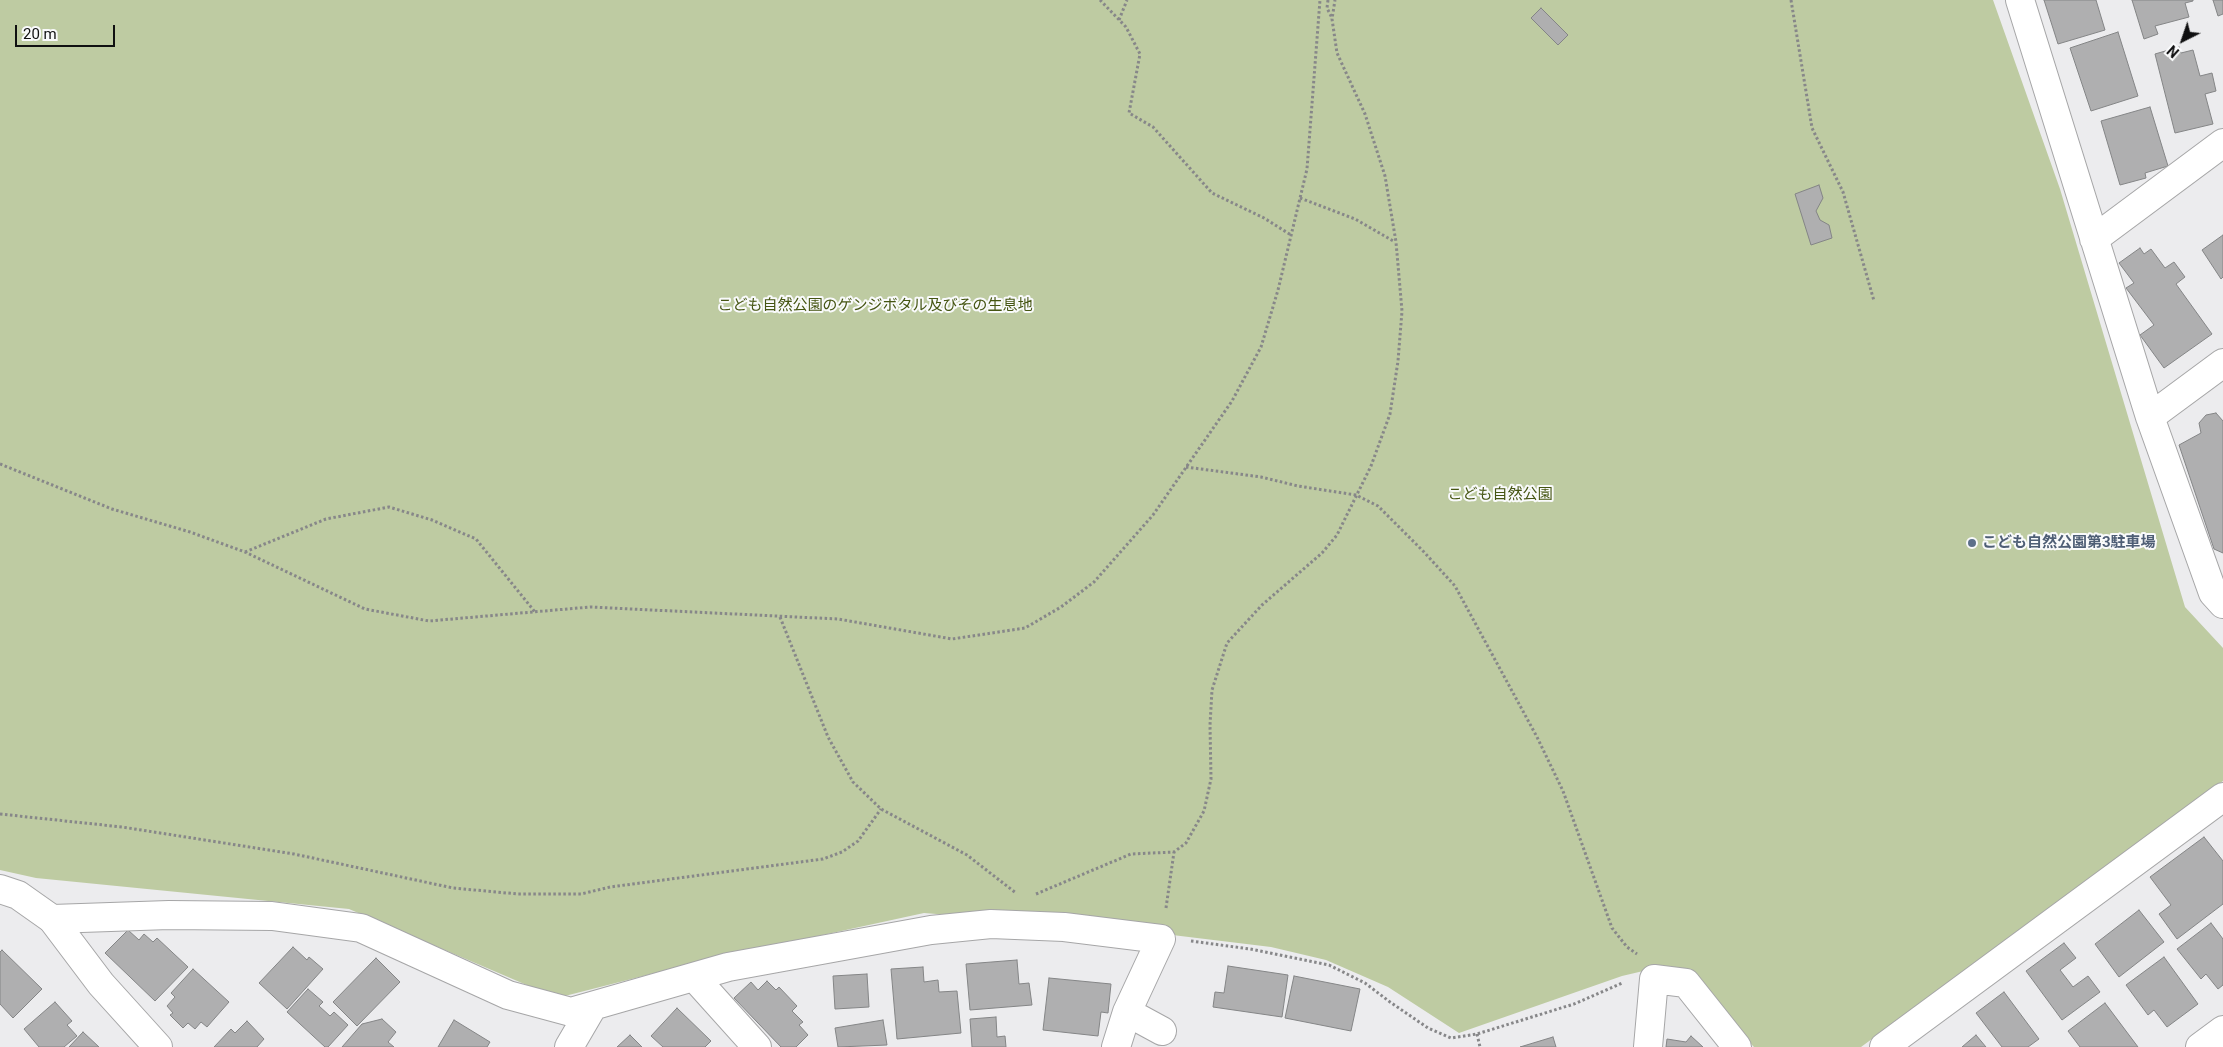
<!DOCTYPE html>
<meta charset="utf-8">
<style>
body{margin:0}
#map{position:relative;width:2223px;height:1047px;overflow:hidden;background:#ececee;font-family:Roboto,sans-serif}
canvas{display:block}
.north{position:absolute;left:2158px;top:15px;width:50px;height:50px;-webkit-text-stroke:4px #f9fafb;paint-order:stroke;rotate:221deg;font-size:14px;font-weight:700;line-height:20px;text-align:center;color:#101011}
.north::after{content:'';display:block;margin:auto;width:18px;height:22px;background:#101011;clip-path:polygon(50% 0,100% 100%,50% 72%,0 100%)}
.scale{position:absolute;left:15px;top:25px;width:100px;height:22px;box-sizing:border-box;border:2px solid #101011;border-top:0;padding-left:6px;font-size:15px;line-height:18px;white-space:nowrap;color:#101011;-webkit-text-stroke:4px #f9fafb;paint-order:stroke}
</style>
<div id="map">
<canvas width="2223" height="1047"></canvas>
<div class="north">N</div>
<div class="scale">20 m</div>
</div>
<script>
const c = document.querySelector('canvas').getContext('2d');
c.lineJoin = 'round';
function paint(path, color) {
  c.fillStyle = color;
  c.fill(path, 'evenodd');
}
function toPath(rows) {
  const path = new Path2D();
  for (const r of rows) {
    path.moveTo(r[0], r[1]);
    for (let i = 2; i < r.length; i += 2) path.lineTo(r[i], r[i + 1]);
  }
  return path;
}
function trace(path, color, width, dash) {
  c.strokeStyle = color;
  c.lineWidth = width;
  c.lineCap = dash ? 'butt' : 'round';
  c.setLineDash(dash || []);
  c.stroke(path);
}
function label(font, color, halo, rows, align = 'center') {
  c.font = font + ' Roboto,"Noto Sans JP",sans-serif';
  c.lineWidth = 4;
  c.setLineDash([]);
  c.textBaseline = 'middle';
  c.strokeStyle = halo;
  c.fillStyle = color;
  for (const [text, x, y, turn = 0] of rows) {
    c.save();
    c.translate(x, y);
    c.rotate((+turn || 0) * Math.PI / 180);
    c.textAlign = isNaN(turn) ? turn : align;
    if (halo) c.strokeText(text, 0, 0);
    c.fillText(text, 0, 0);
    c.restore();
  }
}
paint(toPath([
 [0,0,1993,0,2060,189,2185,607,2223,648,2223,781,1861,1047,1754,1047,1679,971,1656,968,1622,976,1459,1033,1388,987,1326,960,1271,947,1123,929,924,913,694,963,557,998,349,909,36,878,0,870]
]), '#becba2');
const building = toPath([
 [2044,0,2096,0,2105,30,2058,44,2044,0],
 [2132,0,2193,0,2193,1,2185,3,2189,17,2155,26,2158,34,2144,39,2132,0],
 [2213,0,2223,0,2223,14,2218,16,2213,0],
 [1541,8,1568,35,1558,45,1531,18,1541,8],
 [2118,32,2138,96,2091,111,2070,48,2118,32],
 [2179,47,2181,53,2193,50,2200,76,2212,73,2216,91,2205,94,2213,124,2175,133,2155,54,2179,47],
 [2150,107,2168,166,2145,173,2146,178,2120,185,2101,121,2150,107],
 [1819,185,1823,198,1816,211,1820,220,1829,225,1832,238,1811,245,1795,194,1819,185],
 [2223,235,2223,277,2221,279,2202,250,2223,235],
 [2140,248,2144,254,2151,249,2165,268,2174,262,2185,277,2176,284,2212,334,2164,368,2140,335,2154,325,2126,288,2134,283,2119,263,2140,248],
 [2216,413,2223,421,2223,553,2214,549,2179,445,2201,433,2199,423,2206,415,2216,413],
 [2204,837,2223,861,2223,904,2177,939,2159,914,2171,905,2150,877,2204,837],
 [2139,910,2164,942,2119,977,2095,944,2139,910],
 [2211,923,2223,939,2223,985,2218,989,2206,974,2201,979,2177,949,2211,923],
 [128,930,139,940,144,934,153,942,157,938,188,967,155,1001,105,953,128,930],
 [2064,943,2076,958,2060,970,2073,987,2088,976,2100,992,2062,1020,2026,971,2064,943],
 [293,947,307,960,309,957,323,969,287,1009,259,983,293,947],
 [2,950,42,989,13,1018,0,1004,0,952,2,950],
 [2164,957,2198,1004,2167,1027,2154,1010,2148,1015,2126,985,2164,957],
 [376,958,400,982,357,1026,333,1002,376,958],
 [1017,960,1019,984,1029,983,1032,1005,970,1010,966,964,1017,960],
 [1228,966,1288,975,1282,1017,1213,1007,1215,992,1224,993,1228,966],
 [923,967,924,982,938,980,939,992,957,991,961,1033,897,1039,891,969,923,967],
 [193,969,229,1002,207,1027,201,1022,195,1029,188,1023,183,1028,170,1015,173,1013,167,1006,175,997,171,993,193,969],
 [867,974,869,1007,835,1009,833,976,867,974],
 [1294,976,1360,989,1351,1031,1285,1018,1294,976],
 [1049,978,1111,984,1108,1013,1101,1012,1098,1036,1043,1030,1049,978],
 [767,981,776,990,779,987,797,1006,792,1011,803,1022,799,1025,808,1035,796,1047,781,1047,734,998,751,982,758,990,767,981],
 [308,989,323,1002,319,1006,330,1016,334,1012,348,1025,328,1047,325,1047,287,1012,308,989],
 [2004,992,2039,1039,2028,1047,2002,1047,1976,1013,2004,992],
 [55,1002,72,1021,67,1025,77,1036,64,1047,39,1047,24,1029,55,1002],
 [2105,1003,2138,1047,2080,1047,2068,1031,2105,1003],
 [677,1008,711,1041,705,1047,663,1047,651,1036,677,1008],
 [996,1017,997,1037,1005,1036,1006,1047,972,1047,970,1019,996,1017],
 [382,1019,396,1032,388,1042,394,1047,342,1047,362,1024,382,1019],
 [454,1020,490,1042,487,1047,438,1047,454,1020],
 [883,1020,887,1045,838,1047,835,1028,883,1020],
 [247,1021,264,1039,257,1047,214,1047,231,1029,235,1033,247,1021],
 [83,1032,99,1047,69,1047,83,1032],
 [630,1035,642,1047,617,1047,630,1035],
 [1976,1035,1986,1047,1962,1047,1976,1035],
 [1691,1036,1703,1047,1666,1047,1667,1039,1686,1042,1691,1036],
 [1553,1037,1556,1047,1520,1047,1553,1037]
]);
paint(building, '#afafb0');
trace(building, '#848586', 1);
const minor = toPath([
 [2020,0,2150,417,2213,593,2223,604],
 [2094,239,2223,143],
 [2150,417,2223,363],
 [52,919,169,915,272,916,361,928,508,995,571,1012,728,967,931,930,991,924,1064,927,1161,939,1127,1012,1116,1047],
 [694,977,757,1047],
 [1127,1012,1162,1031],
 [569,1047,593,1006],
 [1648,1047,1654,979,1686,983,1737,1047],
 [1884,1047,2223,797]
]);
const tertiary = toPath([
 [0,889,18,895,52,919,101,984,158,1047],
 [2200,1047,2223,1030]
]);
trace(minor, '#a6a6a7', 30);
trace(tertiary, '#a6a6a7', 30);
trace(toPath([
 [1100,0,1126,27,1140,54,1129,113,1153,127,1212,193,1264,218,1291,235],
 [1328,0,1327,8,1332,18],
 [1791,0,1812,128,1843,192,1874,301],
 [1119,20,1127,0],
 [1300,198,1355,219,1395,242],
 [0,464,112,509,190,532,245,552,365,609,429,621,590,607,838,619,952,639,1025,628,1061,607,1094,582,1153,515,1232,401,1261,347,1278,290,1307,169,1320,0],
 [1186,467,1261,477,1298,486,1356,495,1378,506,1424,552,1455,586,1537,737,1563,791,1612,928,1627,947,1637,954],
 [245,552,326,519,389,507,432,520,476,539,535,612],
 [780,617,828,737,853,782,881,809,967,855,1016,893],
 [0,814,122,827,294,854,453,888,518,894,581,894,610,887,823,859,842,852,858,841,881,809],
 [1036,894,1131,854,1174,852,1186,843,1204,811,1211,779,1210,725,1212,690,1227,643,1262,605,1322,553,1337,535,1371,466,1390,414,1398,361,1402,311,1396,242,1385,176,1365,114,1337,53,1332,19,1335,0],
 [1166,908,1174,852],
 [1191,941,1250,949,1329,965,1365,983,1390,1002,1428,1028,1451,1038,1477,1034,1574,1004,1622,983],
 [1477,1034,1480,1047]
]), '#878789', 3, [2.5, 2.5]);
trace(minor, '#fff', 28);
trace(tertiary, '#fff', 28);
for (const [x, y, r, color] of [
 [1972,543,5,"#5c6f8a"]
]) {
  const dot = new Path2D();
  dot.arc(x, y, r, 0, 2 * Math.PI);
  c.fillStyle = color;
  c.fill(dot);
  trace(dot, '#f9fafb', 2);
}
label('15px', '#455512', '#f9fafb', [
 ["こども自然公園のゲンジボタル及びその生息地",875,306],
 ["こども自然公園",1500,495]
]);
label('bold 15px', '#4e5e75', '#f9fafb', [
 ["こども自然公園第3駐車場",1982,543]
], 'left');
</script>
